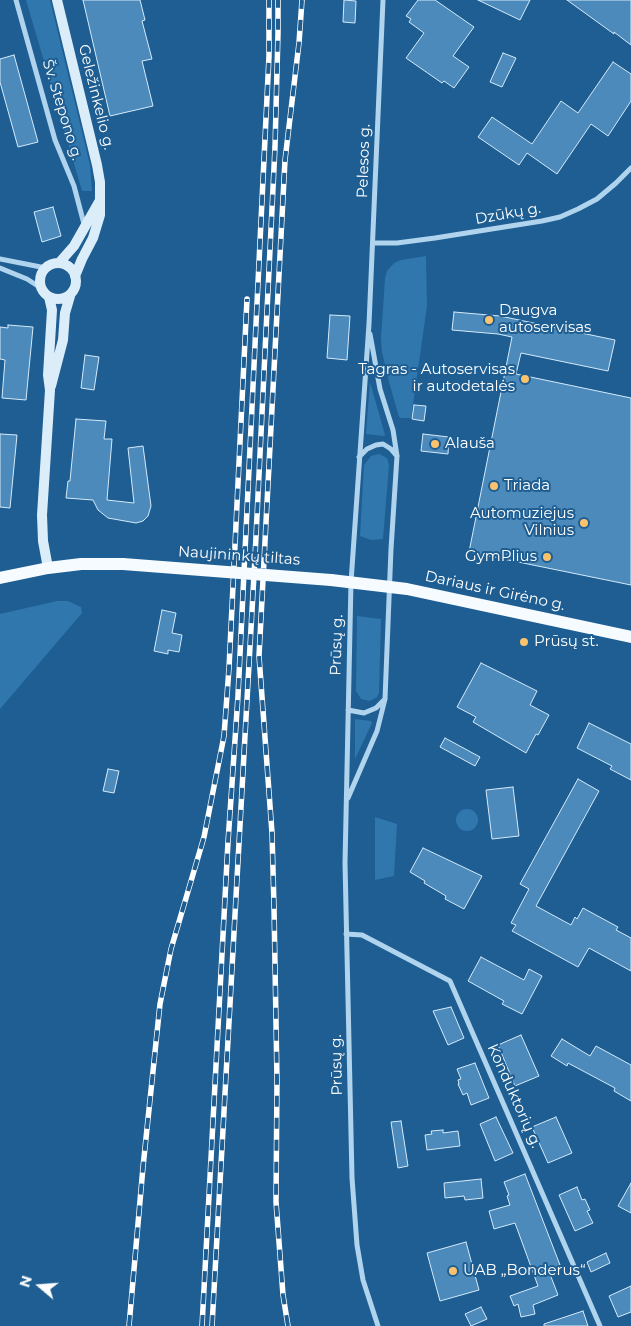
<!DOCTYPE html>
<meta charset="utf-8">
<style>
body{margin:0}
#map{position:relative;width:631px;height:1326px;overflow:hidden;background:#1e5e92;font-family:Montserrat,sans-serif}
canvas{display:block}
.north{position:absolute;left:15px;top:1261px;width:50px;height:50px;-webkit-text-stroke:4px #1e5e92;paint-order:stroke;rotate:288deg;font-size:14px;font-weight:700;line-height:20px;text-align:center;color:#fff}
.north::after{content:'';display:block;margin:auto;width:18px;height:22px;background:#fff;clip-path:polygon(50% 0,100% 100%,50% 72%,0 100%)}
</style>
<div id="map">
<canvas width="631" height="1326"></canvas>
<div class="north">N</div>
</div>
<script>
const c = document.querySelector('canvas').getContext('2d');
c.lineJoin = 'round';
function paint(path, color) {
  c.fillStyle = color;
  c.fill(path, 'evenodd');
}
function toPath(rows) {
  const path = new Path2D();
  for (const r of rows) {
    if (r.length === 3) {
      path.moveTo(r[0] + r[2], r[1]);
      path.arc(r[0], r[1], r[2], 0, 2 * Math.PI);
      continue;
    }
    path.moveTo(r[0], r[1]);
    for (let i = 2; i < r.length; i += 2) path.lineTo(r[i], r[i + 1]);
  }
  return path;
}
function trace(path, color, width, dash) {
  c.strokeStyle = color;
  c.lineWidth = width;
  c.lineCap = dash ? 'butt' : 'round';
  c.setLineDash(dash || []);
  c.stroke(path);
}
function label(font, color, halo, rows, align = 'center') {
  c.font = font + ' Montserrat,sans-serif';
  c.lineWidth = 4;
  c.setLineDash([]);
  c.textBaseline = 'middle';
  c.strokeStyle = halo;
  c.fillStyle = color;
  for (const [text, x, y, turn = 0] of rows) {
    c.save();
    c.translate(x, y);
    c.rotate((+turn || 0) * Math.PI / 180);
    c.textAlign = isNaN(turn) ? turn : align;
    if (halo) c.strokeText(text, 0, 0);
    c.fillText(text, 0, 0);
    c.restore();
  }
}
paint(toPath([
 [26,0,50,0,90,165,92,191,82,191],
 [426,256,427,306,411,418,401,418,399,417,389,382,382,352,381,338,385,279,387,271,394,263,401,260],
 [370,382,385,435,384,436,366,434],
 [379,454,387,458,389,465,383,539,371,540,360,536,364,465,371,456],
 [57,601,68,601,81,607,82,613,0,709,0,614],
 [357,616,381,619,379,693,377,697,370,701,361,699,356,691],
 [355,719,371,721,372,723,355,759],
 [467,820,11],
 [375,817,397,824,394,876,375,880]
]), '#2f77ad');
const building = toPath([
 [83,0,140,0,145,20,142,21,152,59,142,61,153,106,110,116,83,0],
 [344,0,356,1,355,23,343,22,344,0],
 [418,0,435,0,474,27,453,56,469,67,454,88,444,81,442,83,406,58,424,33,409,22,411,19,406,16,418,0],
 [478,0,530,0,520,20,478,0],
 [567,0,631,0,631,45,614,32,614,34,567,0],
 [503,53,516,58,502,87,490,82,503,53],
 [14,55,38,142,18,147,0,82,0,59,14,55],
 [613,62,631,74,631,101,608,136,591,124,557,174,527,153,519,165,478,137,492,117,532,144,561,101,578,113,613,62],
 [53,207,61,236,42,242,34,212,53,207],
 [454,312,500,316,615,340,608,371,521,353,516,374,631,398,631,585,469,552,512,337,498,334,452,330,454,312],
 [330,315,350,316,347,360,327,358,330,315],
 [8,325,33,327,26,400,2,398,5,360,0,359,0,327,8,328,8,325],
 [85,355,99,357,94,390,81,388,85,355],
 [414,405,426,406,424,421,412,419,414,405],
 [76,419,106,421,104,439,112,439,107,500,134,503,128,448,143,446,151,506,148,516,143,521,136,523,108,518,98,510,93,500,66,498,68,481,70,481,76,419],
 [0,434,17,435,10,508,0,507,0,434],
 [423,434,449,437,448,454,421,451,423,434],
 [162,610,176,613,172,633,182,635,179,652,168,650,168,654,154,651,162,610],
 [481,663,537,691,530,705,549,715,538,735,536,734,526,753,473,722,476,717,457,707,481,663],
 [589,723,631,744,631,780,610,769,612,766,577,748,589,723],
 [445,738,480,757,475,766,440,747,445,738],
 [108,769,119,771,114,793,103,791,108,769],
 [578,779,599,791,536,906,571,925,575,917,577,919,583,908,618,927,616,930,631,938,631,971,589,948,578,967,512,931,516,925,511,923,529,889,520,884,578,779],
 [513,787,519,836,492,839,486,790,513,787],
 [423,848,482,876,464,909,445,899,446,896,424,883,425,881,410,872,423,848],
 [481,957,524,980,529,969,542,976,522,1014,502,1004,504,1001,468,981,481,957],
 [451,1007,464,1038,448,1045,433,1011,451,1007],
 [521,1035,539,1076,515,1086,498,1045,521,1035],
 [562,1039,590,1056,596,1046,631,1065,631,1101,614,1091,615,1088,568,1063,567,1066,551,1056,562,1039],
 [475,1063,489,1098,471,1105,467,1093,463,1095,458,1084,459,1084,458,1080,461,1079,457,1069,475,1063],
 [496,1117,513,1153,495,1161,480,1124,496,1117],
 [556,1117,572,1153,548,1163,532,1127,556,1117],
 [401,1121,408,1166,398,1168,391,1122,401,1121],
 [443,1130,443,1133,458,1131,460,1146,427,1150,425,1135,432,1134,431,1131,443,1130],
 [525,1174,560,1265,548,1269,558,1295,533,1305,535,1314,521,1317,518,1304,514,1306,510,1296,538,1286,515,1223,494,1229,489,1211,510,1205,507,1196,509,1195,504,1182,525,1174],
 [481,1179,483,1198,465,1200,464,1196,445,1198,444,1183,481,1179],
 [631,1183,631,1213,618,1206,631,1183],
 [577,1187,582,1200,585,1199,590,1210,587,1211,593,1223,575,1231,559,1195,577,1187],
 [466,1242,479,1290,440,1301,427,1253,466,1242],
 [606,1253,610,1263,591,1272,587,1262,606,1253],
 [631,1286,631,1312,618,1317,609,1296,631,1286],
 [481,1307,487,1319,471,1326,465,1314,481,1307],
 [583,1311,588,1326,544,1326,544,1324,583,1311]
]);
paint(building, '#4b8aba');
trace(building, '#d5eafa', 1);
trace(toPath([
 [16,0,55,140,74,186,84,224],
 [373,243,397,243,435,238,542,221,560,217,578,209,597,199,616,183,631,168],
 [0,259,46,268],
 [0,268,27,279,41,288],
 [359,457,367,449,376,445,383,444,391,449,397,456],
 [348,710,364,713,376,708,385,699],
 [348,798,377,731,385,699,391,549,397,456,393,430,380,389,370,334],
 [346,934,362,935,450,981,600,1326],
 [378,1326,363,1280,357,1245,352,1178,345,863,351,582,369,324,383,0]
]), '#b0d3ee', 5);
trace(toPath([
 [57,0,97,165,100,182,100,215,93,238,82,259,75,276],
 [58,281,18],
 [59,263,74,246,99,202],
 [51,386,63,340,65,313,70,296],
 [48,568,43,541,42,515,50,390,48,375,52,310,49,297]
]), '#dcedfa', 10);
trace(toPath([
 [0,578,48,568,81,564,123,564],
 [331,580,407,589,631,637]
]), '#f6fbff', 12);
const rail = toPath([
 [129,1326,143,1167,160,1004,171,949,204,837,224,736,229,668,247,299],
 [202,1326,228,842,238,696,269,56,269,0],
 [212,1326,255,557,275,147,278,33,278,0],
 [288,1326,283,1295,276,1202,277,1080,274,907,272,833,259,656,285,160,299,43,302,0]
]);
trace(rail, '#fff', 5.5);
trace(rail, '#1e5e92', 4, [11]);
trace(toPath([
 [123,564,331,580]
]), '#f6fbff', 12);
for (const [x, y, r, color] of [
 [489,320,5,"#fcc36f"],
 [525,379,5,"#fcc36f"],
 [435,444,5,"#fcc36f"],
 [494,486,5,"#fcc36f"],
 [584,523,5,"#fcc36f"],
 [547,557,5,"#fcc36f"],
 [524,642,5,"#fcc36f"],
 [453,1271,5,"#fcc36f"]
]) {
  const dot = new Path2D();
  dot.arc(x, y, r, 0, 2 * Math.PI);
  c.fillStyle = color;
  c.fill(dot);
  trace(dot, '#1e5e92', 2);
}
label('15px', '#fff', '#1e5e92', [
 ["Geležinkelio g.",96,97,76],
 ["Šv. Stepono g.",62,110,73],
 ["Pelesos g.",364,161,-88],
 ["Dzūkų g.",508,214,-10],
 ["Naujininkų tiltas",239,556,4],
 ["Dariaus ir Girėno g.",495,591,12],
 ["Prūsų g.",337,645,-88],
 ["Prūsų g.",337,1065,-91],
 ["Konduktorių g.",514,1096,66]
]);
label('15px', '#fff', '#1e5e92', [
 ["Daugva",499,311],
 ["autoservisas",499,328],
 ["Tagras - Autoservisas",515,370,"right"],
 ["ir autodetalės",515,387,"right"],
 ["Alauša",445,444],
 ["Triada",504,486],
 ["Automuziejus",574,514,"right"],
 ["Vilnius",574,531,"right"],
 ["GymPlius",537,557,"right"],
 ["Prūsų st.",534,642],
 ["UAB „Bonderus“",463,1271]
], 'left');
</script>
